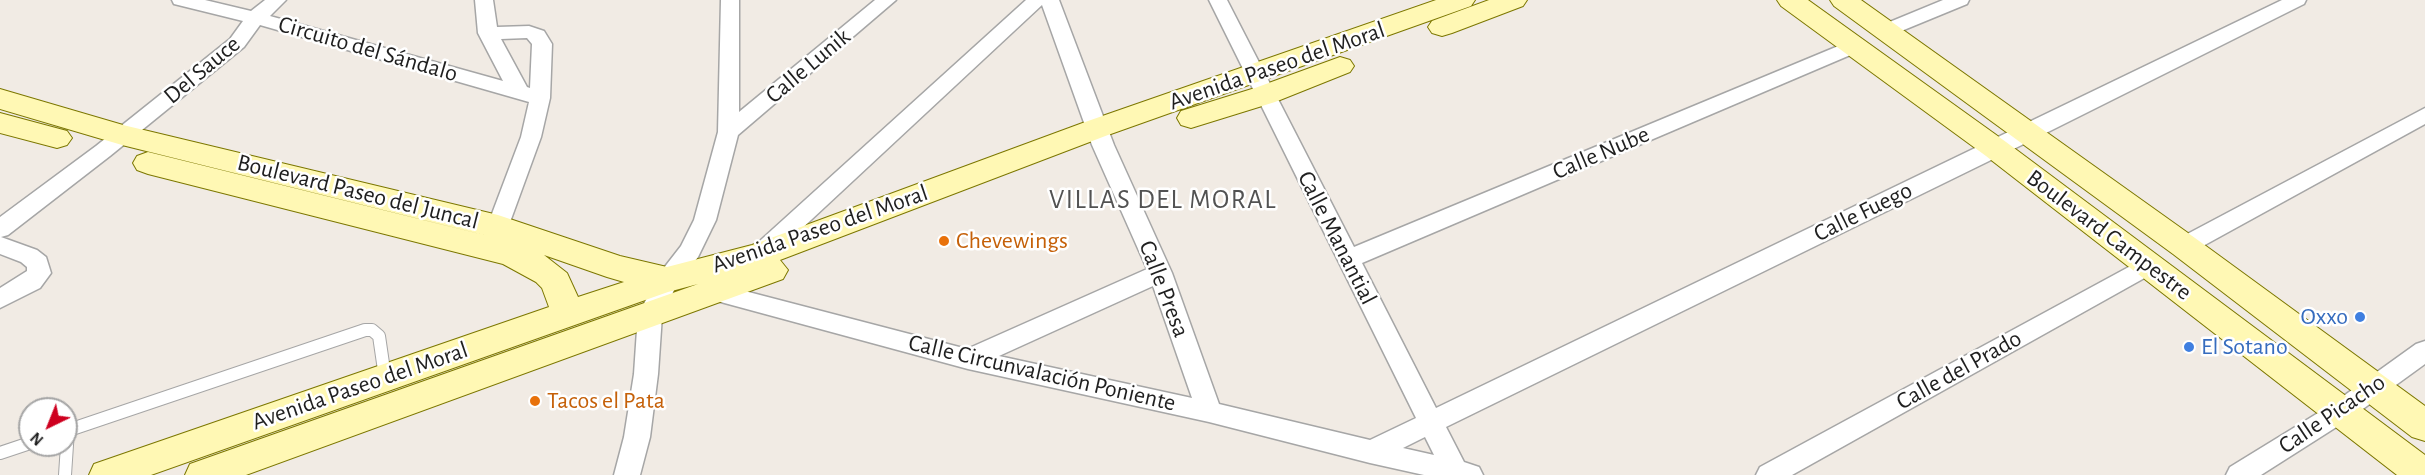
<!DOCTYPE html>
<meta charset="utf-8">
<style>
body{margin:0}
#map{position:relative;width:2425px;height:475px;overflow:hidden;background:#f1ebe4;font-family:"Alegreya Sans",sans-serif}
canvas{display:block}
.north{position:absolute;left:18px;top:397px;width:60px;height:60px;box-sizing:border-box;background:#fff;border:2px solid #a5a5a5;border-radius:50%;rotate:223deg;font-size:16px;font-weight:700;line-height:24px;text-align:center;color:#1f1f1f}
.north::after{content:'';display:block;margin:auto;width:21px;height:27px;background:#ce001f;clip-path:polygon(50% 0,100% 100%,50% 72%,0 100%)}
</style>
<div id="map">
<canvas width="2425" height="475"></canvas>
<div class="north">N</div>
</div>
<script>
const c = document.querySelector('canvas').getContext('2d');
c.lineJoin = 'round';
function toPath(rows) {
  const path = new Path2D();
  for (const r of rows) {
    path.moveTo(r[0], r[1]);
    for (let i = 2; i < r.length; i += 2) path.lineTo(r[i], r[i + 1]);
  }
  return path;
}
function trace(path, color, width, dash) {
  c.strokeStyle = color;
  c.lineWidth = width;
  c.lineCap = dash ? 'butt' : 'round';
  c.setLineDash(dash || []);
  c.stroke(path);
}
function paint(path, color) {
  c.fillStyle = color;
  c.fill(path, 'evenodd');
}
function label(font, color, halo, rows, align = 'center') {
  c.font = font + ' "Alegreya Sans",sans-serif';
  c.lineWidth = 5;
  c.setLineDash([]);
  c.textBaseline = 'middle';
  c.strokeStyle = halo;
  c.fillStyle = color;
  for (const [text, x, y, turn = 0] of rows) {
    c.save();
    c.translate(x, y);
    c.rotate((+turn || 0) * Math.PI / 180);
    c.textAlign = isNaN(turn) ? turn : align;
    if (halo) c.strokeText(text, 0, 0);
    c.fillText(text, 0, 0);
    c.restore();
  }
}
const lane = toPath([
 [66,431,365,330,372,330,379,336,385,377],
 [0,453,30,443],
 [65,475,68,430]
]);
const street = toPath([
 [172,0,205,0,251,11,265,0,286,0,270,16,503,81,478,33,475,0,493,0,497,27,529,26,544,31,552,44,550,98,541,137,506,233,498,235,490,233,487,227,521,137,529,102,260,25,244,47,110,156,8,235,1,237,37,250,46,257,51,273,40,288,0,308,0,288,27,271,27,267,21,262,0,254,0,217,96,146,230,39,243,21,174,4,172,0],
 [527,38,532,44,530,88,527,87,501,39,527,38],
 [721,0,739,0,739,112,875,0,896,0,738,135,716,220,698,257,677,284,662,315,658,374,650,437,640,475,614,475,624,437,634,374,638,315,660,273,681,246,694,220,718,132,721,0],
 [1026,0,1059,0,1114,145,1172,273,1219,404,1370,440,1416,418,1209,0,1227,0,1354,247,1848,42,1855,40,1862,42,1865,46,1862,50,1362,263,1436,408,2282,0,2306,0,2304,4,2036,138,1446,427,1464,462,1479,467,1483,475,1424,475,1370,463,1209,422,968,369,706,298,702,292,706,286,714,283,967,349,1147,269,1092,145,1042,5,768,260,760,263,752,260,749,254,752,248,1026,0],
 [1153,286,1192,398,999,356,1153,286],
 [1425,437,1434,455,1403,448,1425,437],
 [1943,0,1969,0,1967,4,1894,34,1887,36,1880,34,1877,30,1880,26,1943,0],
 [2425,108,2425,124,2192,252,2184,254,2176,252,2173,246,2176,240,2425,108],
 [2149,256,2157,259,2160,265,2157,271,1792,475,1756,475,1760,467,2149,256],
 [2425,341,2425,364,2349,419,2261,475,2226,475,2230,467,2331,405,2416,344,2425,341]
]);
const secondary = toPath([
 [1436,0,1475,0,1471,6,1108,135,780,260,788,270,783,279,246,475,185,475,190,464,698,284,668,292,151,475,89,475,94,464,549,307,542,288,536,282,503,264,148,174,137,170,133,163,137,156,148,152,496,238,122,145,0,109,0,89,123,125,498,215,620,256,667,267,752,245,1088,121,1436,0],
 [544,255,607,277,624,282,578,297,567,273,544,255],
 [1489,0,1527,0,1523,6,1452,33,1442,36,1432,33,1428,27,1432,21,1489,0],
 [1777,0,1808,0,2006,142,2425,455,2425,475,2397,475,1986,156,1781,6,1777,0],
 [1830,0,1861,0,2195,238,2425,406,2425,441,2412,437,2173,254,1834,6,1830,0],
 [1340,57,1350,60,1354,66,1350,72,1275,102,1191,128,1181,125,1177,118,1181,111,1255,88,1340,57],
 [0,113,67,131,72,138,67,145,57,148,0,133,0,113]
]);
trace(lane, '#a6a6a6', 14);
trace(street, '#a6a6a6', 3);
trace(secondary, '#7c7700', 2);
trace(lane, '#fff', 12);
paint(street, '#fff');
paint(secondary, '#fff8b4');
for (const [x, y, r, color] of [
 [944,241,6,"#e8710a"],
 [2360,317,6,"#3f7fe0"],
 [2189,347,6,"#3f7fe0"],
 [535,401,6,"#e8710a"]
]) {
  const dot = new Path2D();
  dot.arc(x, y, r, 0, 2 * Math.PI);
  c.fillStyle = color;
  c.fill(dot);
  trace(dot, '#fff', 2);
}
label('24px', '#1f1f1f', '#fff', [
 ["Circuito del Sándalo",368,49,16],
 ["Calle Lunik",808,66,-40],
 ["Avenida Paseo del Moral",1277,66,-19],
 ["Del Sauce",202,70,-40],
 ["Calle Nube",1601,153,-23],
 ["Boulevard Paseo del Juncal",358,192,14],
 ["Calle Fuego",1863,212,-26],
 ["Avenida Paseo del Moral",820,229,-19],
 ["Boulevard Campestre",2109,235,37],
 ["Calle Manantial",1337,238,63],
 ["Calle Presa",1164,289,69],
 ["Calle del Prado",1959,370,-29],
 ["Calle Circunvalación Poniente",1042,373,13],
 ["Avenida Paseo del Moral",360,386,-19],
 ["Calle Picacho",2332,414,-34]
]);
label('24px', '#c56008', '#fff', [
 ["Chevewings",956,241],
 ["Tacos el Pata",547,401]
], 'left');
label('24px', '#366cbe', '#fff', [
 ["Oxxo",2348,317],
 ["El Sotano",2201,347,"left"]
], 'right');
c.letterSpacing = '1.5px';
label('27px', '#525252', '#fff', [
 ["VILLAS DEL MORAL",1163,200]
]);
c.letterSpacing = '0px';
</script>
